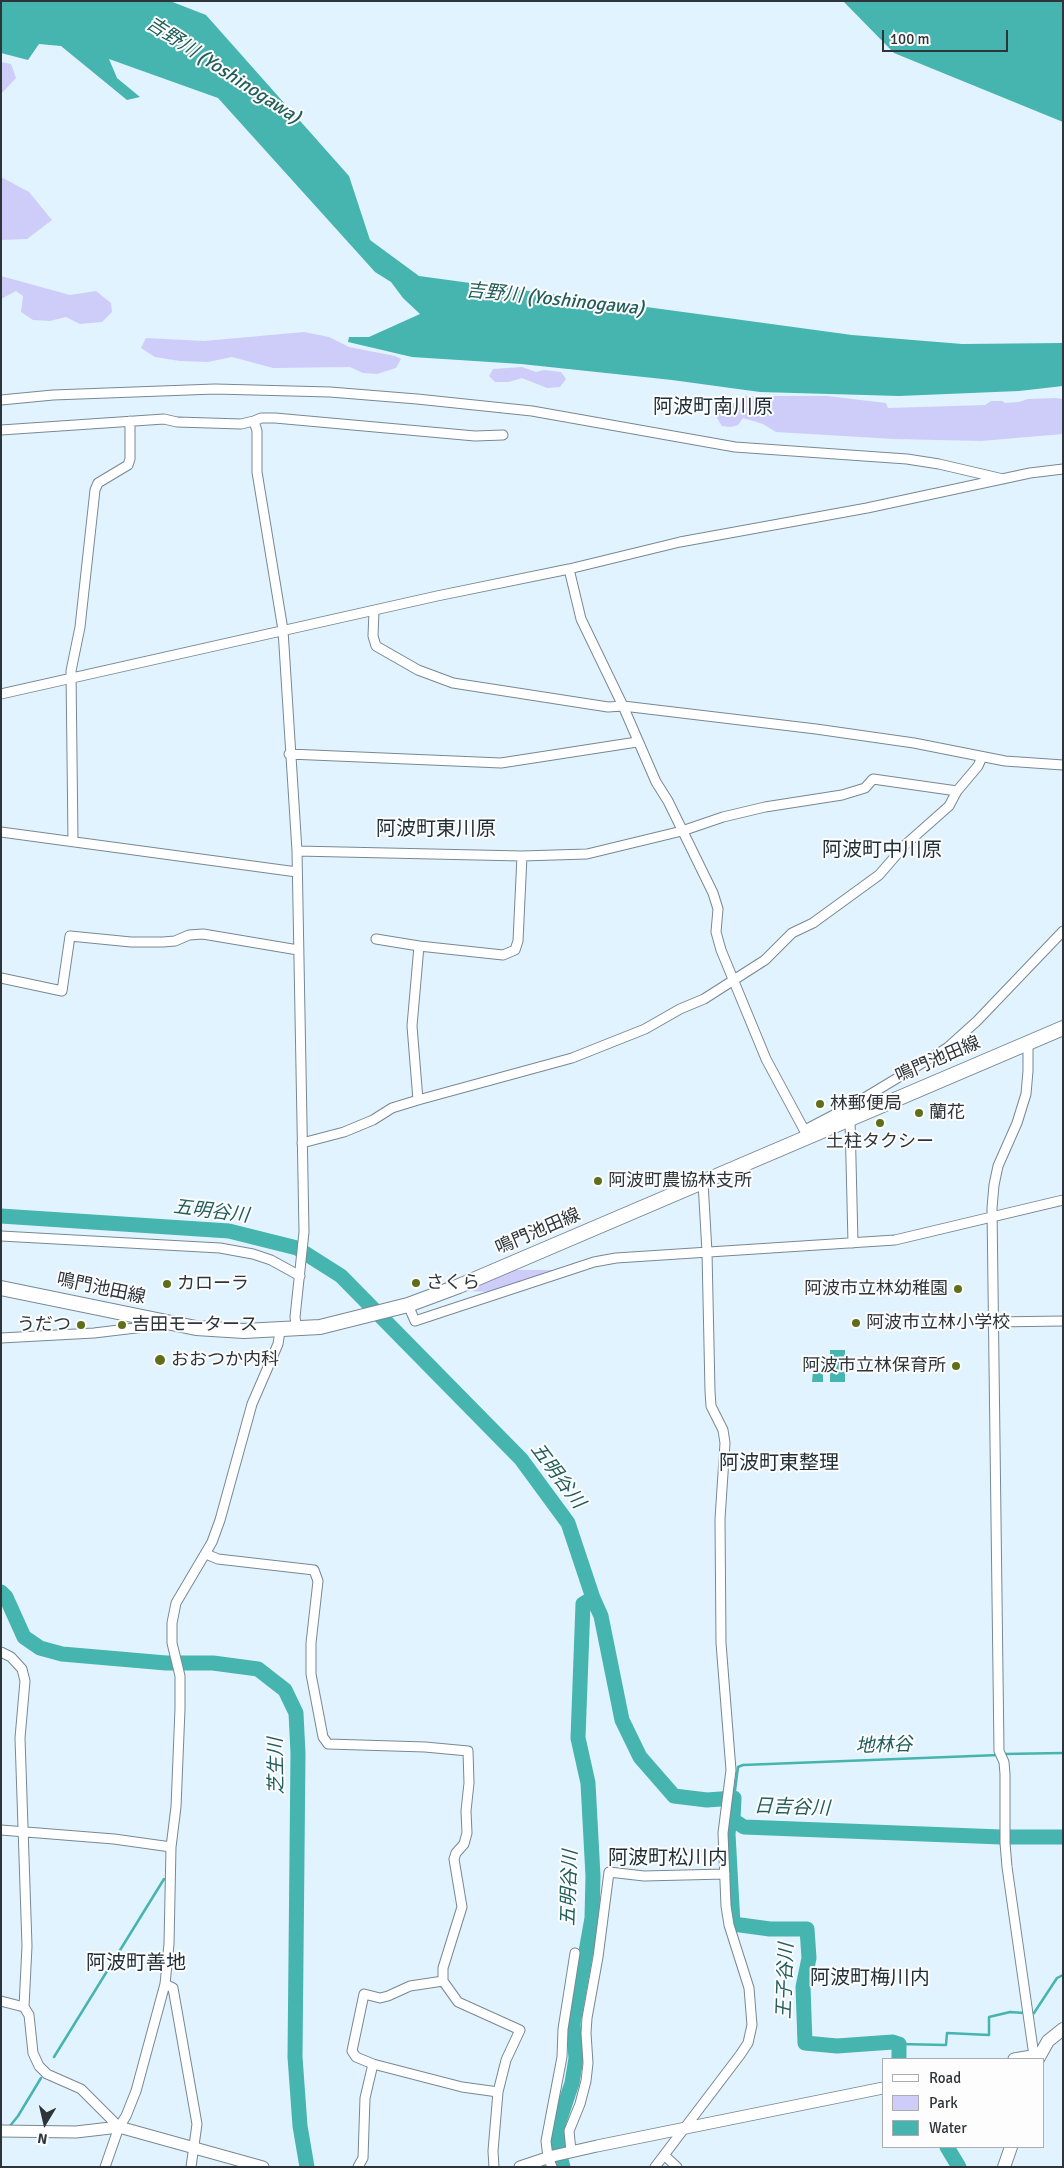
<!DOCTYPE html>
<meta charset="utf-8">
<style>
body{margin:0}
#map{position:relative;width:1064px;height:2168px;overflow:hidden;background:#e1f3ff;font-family:Signika,sans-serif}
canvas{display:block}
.frame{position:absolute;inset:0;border:2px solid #2e353a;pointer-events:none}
.legend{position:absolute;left:882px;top:2058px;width:162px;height:90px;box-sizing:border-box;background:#fdfdfd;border:1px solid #aaadaf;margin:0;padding:6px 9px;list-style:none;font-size:15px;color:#2e353a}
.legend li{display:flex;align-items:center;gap:10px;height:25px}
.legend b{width:25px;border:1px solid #aaadaf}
.north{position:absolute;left:20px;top:2098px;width:50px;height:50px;-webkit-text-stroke:4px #fdfdfd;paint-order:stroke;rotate:189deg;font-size:14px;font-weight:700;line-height:20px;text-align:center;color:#2e353a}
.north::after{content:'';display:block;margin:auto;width:18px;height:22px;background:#2e353a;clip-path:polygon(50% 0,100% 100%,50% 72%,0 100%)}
.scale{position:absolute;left:882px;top:30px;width:126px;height:22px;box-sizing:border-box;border:2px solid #2e353a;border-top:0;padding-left:6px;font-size:15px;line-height:18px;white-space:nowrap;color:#2e353a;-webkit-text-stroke:4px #fdfdfd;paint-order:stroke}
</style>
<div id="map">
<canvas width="1064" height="2168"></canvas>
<div class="frame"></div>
<ul class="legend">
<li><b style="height:6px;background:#fff"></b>Road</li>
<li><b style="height:14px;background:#cecdfa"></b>Park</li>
<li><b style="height:14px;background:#46b4af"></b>Water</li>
</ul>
<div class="north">N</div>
<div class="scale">100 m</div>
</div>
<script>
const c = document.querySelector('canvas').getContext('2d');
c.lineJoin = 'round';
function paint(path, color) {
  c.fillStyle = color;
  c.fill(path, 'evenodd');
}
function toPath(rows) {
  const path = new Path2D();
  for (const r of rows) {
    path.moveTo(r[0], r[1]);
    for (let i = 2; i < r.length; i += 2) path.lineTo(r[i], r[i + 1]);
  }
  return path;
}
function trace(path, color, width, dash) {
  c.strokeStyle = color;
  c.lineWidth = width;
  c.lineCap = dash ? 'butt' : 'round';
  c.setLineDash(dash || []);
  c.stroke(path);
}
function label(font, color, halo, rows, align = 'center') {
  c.font = font + ' Signika,"Noto Sans JP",sans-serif';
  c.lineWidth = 4;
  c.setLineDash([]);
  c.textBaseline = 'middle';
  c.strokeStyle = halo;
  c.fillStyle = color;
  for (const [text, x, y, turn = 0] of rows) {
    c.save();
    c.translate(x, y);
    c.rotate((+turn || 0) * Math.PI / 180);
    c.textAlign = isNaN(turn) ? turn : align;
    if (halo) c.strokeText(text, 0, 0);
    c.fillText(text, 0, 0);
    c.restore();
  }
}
paint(toPath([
 [1,62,11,64,16,78,1,94],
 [1,177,29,192,52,220,27,239,1,240],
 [1,276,70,295,96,291,111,303,112,312,102,322,80,324,66,317,50,321,33,320,21,312,23,296,16,291,1,299],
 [304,332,329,337,349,347,395,356,401,359,396,368,377,374,363,373,350,367,273,368,232,357,208,362,180,361,155,357,141,348,146,338,204,341],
 [522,367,536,372,544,370,561,372,566,379,560,387,547,388,522,378,509,382,495,382,489,376,493,369],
 [743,396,827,396,886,403,888,408,985,405,991,401,1002,401,1005,403,1019,402,1028,399,1056,398,1063,399,1063,434,981,441,894,439,776,432,763,424,743,418,738,425,731,427,722,426,717,418,718,407,725,402,739,404],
 [510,1270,557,1270,492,1292,465,1291]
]), '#cecdfa');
paint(toPath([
 [1,1,170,1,206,15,349,176,370,240,419,276,852,335,962,344,1063,343,1063,386,1019,391,899,396,760,392,672,380,521,364,412,357,348,342,349,337,369,337,420,314,403,298,391,282,375,272,218,98,109,59,117,78,140,97,127,100,61,46,39,44,28,60,1,53],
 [843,1,1063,1,1063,122,894,53],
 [830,1350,845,1350,845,1382,830,1382],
 [813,1370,823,1370,823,1382,812,1382]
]), '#46b4af');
trace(toPath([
 [1004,1754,1063,1753],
 [734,1798,738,1767,743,1765,999,1755],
 [1031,2013,1034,2013,1057,1978,1063,1975],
 [899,2044,946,2045,947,2033,989,2035,989,2017,1010,2012,1024,2013],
 [54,2057,164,1879],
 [10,2126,18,2116,41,2078]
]), '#46b4af', 2.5);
trace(toPath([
 [1,1216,229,1231,297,1248,341,1276,521,1459,568,1523,593,1598,601,1616,622,1720,640,1757,674,1796,707,1800,734,1798,733,1820,744,1827,1001,1837,1063,1837],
 [1,1592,6,1597,24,1637,40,1648,62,1654,166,1663,213,1663,258,1669,285,1690,296,1713,298,1753,295,2057,300,2126,307,2167],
 [733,1820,729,1825,728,1834,733,1924,770,1929,807,1929,809,1958,803,1987,805,2043,837,2046,893,2042,899,2044,899,2059],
 [947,2147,959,2167],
 [563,2167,558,2149,558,2125,572,2083,576,2058,573,2024,592,1918,593,1876,588,1783,578,1738,583,1604,593,1598]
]), '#46b4af', 15);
const minor = toPath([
 [1,400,53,395,215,389,330,392,417,399,532,411,735,447,907,459,939,464,1003,479],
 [1,430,164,419,177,422,241,424,254,421],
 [569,569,680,542,867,508,1030,473,1063,469],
 [374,611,373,636,376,646,418,670,453,683,608,707,623,706,816,729,914,743,1005,761,1063,765],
 [1,694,437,596,569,569,581,619,623,706,656,782,668,801,713,893,718,909,716,932,721,950,766,1059,808,1137],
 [289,754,501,763,637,742],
 [1,832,297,872],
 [73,841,71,671,80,627,95,490,98,483,128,465,130,459,130,421],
 [297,851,522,856,587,854,682,831,723,817,765,807,842,795,865,788,873,779,957,791],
 [376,939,419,946,412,1026,418,1100],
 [419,946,503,955,515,950,518,941,522,856],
 [1,978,62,991,70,936,131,942,163,942,175,941,189,935,203,934,298,950],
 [1028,1042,1028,1071,1026,1094,1017,1123,998,1166,994,1185,992,1208,999,1751,1004,1762,1005,1774,1005,1843,1007,1867,1033,2049,1038,2055],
 [850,1119,853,1243],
 [805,1130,851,1106,947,1048,977,1021,1063,931],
 [302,1143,344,1132,373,1120,392,1108,418,1100,572,1058,645,1029,680,1009,704,999,765,960,792,933,813,923,879,875,905,845,949,806,957,791,978,766,982,757],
 [1,1236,220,1248,253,1254,271,1260,300,1276],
 [408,1305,415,1321,594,1262,616,1258,895,1240,1063,1200],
 [994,1322,1063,1321],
 [297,1330,295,1317,304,1232,297,851,283,630,257,472,257,431,254,421,261,418,275,418,475,436,503,435],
 [1,1338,94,1333,144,1327,157,1322],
 [206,1554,218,1559,314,1570,318,1581,311,1643,311,1674,323,1737,328,1744,425,1747,468,1751,469,1783,466,1811,467,1833,464,1844,456,1853,454,1859,462,1907,443,1968,443,1981,458,2002,520,2030,506,2060,498,2092,493,2151,494,2167],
 [1,1652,11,1657,22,1669,25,1681,20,1738,27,1946,24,2007],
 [1,1830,114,1839,171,1847],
 [443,1981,410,1986,388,1996,380,1998,364,1994,352,2051,356,2057,373,2064,462,2087,498,2092],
 [165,1984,173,1988,197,2124,191,2167],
 [1,2001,24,2007,29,2015,33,2053,39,2066,47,2074,81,2089,119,2127],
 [571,2151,569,2131,580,2104,586,2081,588,2063,586,2033,587,2018,598,1957,609,1872,644,1876,725,1874],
 [664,2155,677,2167],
 [105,2167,119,2127,126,2116,136,2091,165,1984,169,1944,171,1847,176,1807,180,1709,180,1676,172,1643,172,1623,176,1603,212,1542,220,1520,252,1404,278,1344,280,1331],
 [358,2167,363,2158,365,2098,373,2064],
 [552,2167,548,2157,546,2141,562,2057,563,2029,575,1953],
 [655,2167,740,2055,748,2043,752,2025,749,1988,729,1925,726,1906,723,1833,731,1770,721,1643,720,1519,725,1443,723,1430,711,1406,710,1391,707,1252,703,1182]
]);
const tertiary = toPath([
 [1014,2059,1038,2055],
 [1,2131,76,2132,119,2127,263,2167],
 [520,2167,553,2156,597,2146,883,2088]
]);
const secondary = toPath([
 [1038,2059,1048,2041,1063,2029],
 [1004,2167,1011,2147]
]);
const primary = toPath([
 [1,1288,196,1328,244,1331,320,1327,408,1305,459,1286,1063,1028]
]);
trace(minor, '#788893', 11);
trace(tertiary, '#788893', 13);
trace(secondary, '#788893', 14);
trace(primary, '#788893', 16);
trace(minor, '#fff', 9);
trace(tertiary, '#fff', 11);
trace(secondary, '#fff', 12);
trace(primary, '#fff', 14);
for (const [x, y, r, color] of [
 [820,1104,5,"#5f6e19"],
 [919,1113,5,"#5f6e19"],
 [880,1123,5,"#5f6e19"],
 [598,1181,5,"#5f6e19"],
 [416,1283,5,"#5f6e19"],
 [167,1284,5,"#5f6e19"],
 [958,1289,5,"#5f6e19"],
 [856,1323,5,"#5f6e19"],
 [81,1325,5,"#5f6e19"],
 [122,1325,5,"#5f6e19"],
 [160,1360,6,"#5f6e19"],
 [956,1366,5,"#5f6e19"]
]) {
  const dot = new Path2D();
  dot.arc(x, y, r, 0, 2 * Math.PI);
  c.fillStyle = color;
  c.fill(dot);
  trace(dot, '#fdfdfd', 2);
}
label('18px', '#2e353a', '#fdfdfd', [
 ["鳴門池田線",938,1060,-23],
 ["鳴門池田線",538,1232,-23],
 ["鳴門池田線",101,1289,12]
]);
label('18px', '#2e353a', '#fdfdfd', [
 ["林郵便局",830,1104],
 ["蘭花",929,1113],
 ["土柱タクシー",880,1142,"center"],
 ["阿波町農協林支所",608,1181],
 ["さくら",426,1283],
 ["カローラ",177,1284],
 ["阿波市立林幼稚園",948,1289,"right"],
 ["阿波市立林小学校",866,1323],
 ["うだつ",71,1325,"right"],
 ["吉田モータース",132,1325],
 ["おおつか内科",171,1360],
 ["阿波市立林保育所",946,1366,"right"]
], 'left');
label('italic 19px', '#215e5b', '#fdfdfd', [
 ["吉野川 (Yoshinogawa)",223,71,33],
 ["吉野川 (Yoshinogawa)",555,300,6],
 ["五明谷川",211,1212,7],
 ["五明谷川",557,1476,53],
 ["地林谷",884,1746,-2],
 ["芝生川",277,1766,-91],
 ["日吉谷川",792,1808,2],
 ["五明谷川",570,1888,-88],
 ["王子谷川",786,1981,-88]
]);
label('20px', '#1f2d36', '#fdfdfd', [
 ["阿波町南川原",713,408],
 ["阿波町東川原",436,830],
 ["阿波町中川原",882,851],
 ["阿波町東整理",779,1464],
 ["阿波町松川内",668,1859],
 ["阿波町善地",136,1964],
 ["阿波町梅川内",870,1979]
]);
</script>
